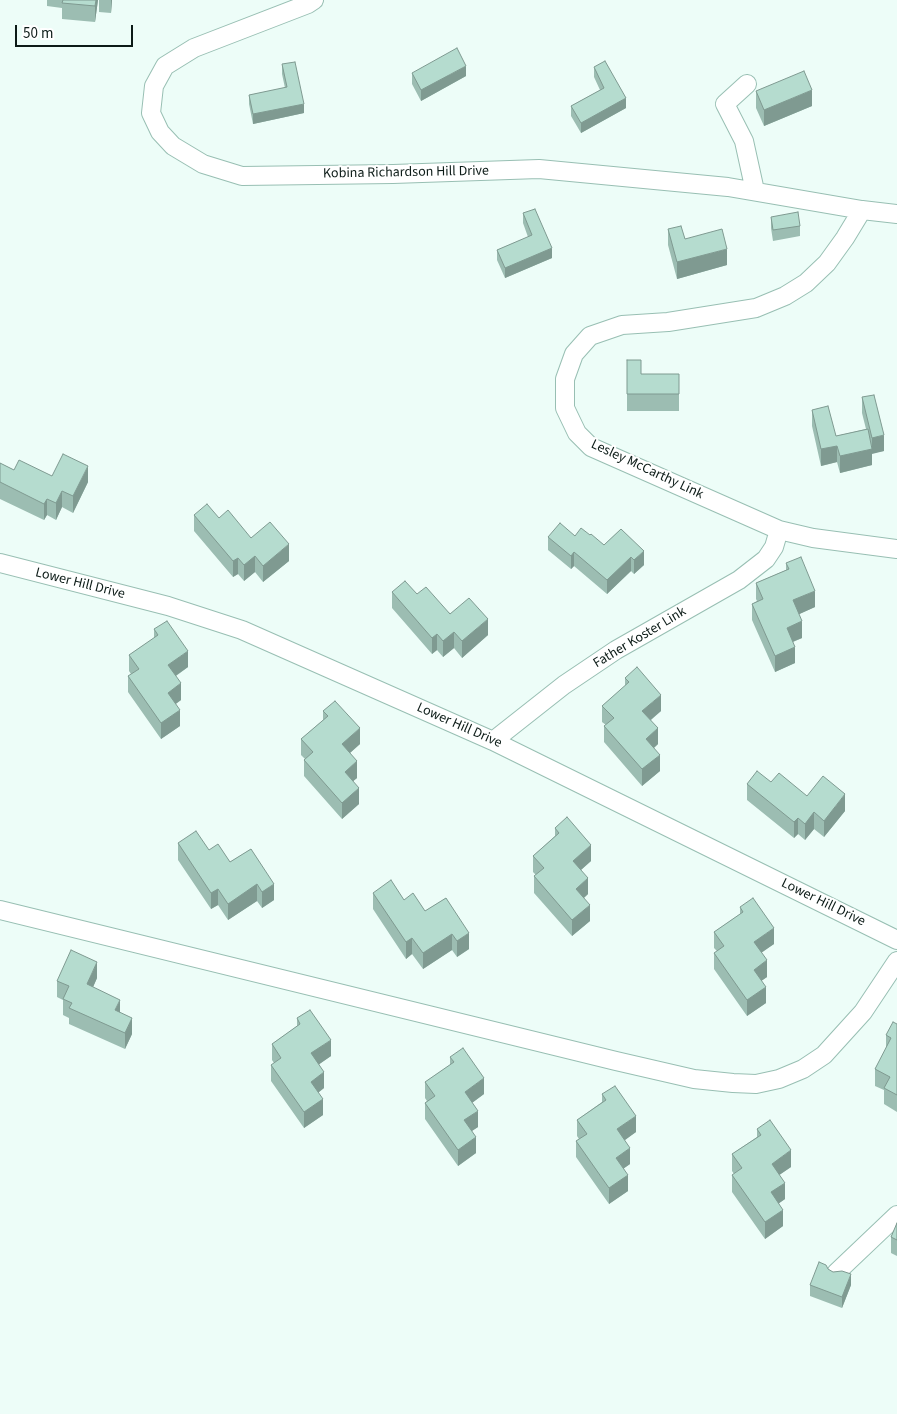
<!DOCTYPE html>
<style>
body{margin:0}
#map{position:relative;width:897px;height:1414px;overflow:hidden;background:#edfdf8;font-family:"Source Sans 3",sans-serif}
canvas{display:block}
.scale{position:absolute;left:15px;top:25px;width:118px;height:22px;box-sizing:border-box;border:2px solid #0c1b17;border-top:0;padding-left:6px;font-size:15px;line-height:18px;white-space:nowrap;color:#0c1b17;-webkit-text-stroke:4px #fff;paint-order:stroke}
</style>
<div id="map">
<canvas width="897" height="1414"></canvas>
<div class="scale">50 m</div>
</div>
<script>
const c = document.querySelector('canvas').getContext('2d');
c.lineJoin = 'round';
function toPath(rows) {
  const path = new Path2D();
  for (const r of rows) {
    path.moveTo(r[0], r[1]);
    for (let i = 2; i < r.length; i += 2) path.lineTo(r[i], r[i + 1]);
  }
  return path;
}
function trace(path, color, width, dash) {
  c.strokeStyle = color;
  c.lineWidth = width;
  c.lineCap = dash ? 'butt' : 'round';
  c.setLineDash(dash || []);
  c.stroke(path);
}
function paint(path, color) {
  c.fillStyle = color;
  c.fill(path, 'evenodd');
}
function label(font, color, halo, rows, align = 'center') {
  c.font = font + ' "Source Sans 3",sans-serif';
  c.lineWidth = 4;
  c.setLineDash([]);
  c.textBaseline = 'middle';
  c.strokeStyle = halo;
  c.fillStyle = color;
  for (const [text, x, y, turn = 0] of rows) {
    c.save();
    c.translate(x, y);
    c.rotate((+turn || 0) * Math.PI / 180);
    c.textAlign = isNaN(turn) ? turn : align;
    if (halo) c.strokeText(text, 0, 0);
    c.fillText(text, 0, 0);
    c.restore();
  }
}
const street = toPath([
 [314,0,308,4,194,48,165,66,154,86,151,113,160,132,173,146,203,164,242,176,393,174,539,169,728,187,862,210,897,214],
 [747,84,725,104,744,141,755,191],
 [862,210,845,238,827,263,806,283,785,296,756,308,668,322,622,325,590,336,574,354,565,379,565,408,577,433,591,447,779,530,813,538,897,549],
 [0,563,168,606,242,630,493,741,897,940],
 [493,741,564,685,616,650,739,580,766,559,774,547,779,530],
 [0,910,616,1061,694,1079,733,1083,756,1084,779,1079,803,1069,824,1055,863,1012,897,961],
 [836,1273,897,1215]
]);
trace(street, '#98bfb3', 20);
trace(street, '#fff', 18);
paint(toPath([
 [47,0,98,0,95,22,62,19,62,8,47,6],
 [99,0,112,0,111,13,99,12],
 [282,64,304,113,253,124,249,104,249,95,285,88,282,74],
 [594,67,626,108,581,133,571,116,571,106,600,90,594,77],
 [412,73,466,76,421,101,412,84],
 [756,91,812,106,764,126,756,108],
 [523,213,552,258,505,278,497,260,497,250,528,237,523,223],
 [771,217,800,226,800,236,773,241,771,228],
 [668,229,685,239,727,265,677,279,668,245],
 [627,360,641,374,679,374,679,411,627,411],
 [862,397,884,451,872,453,872,465,840,473,837,462,821,466,812,426,812,410,836,436,866,429,862,413],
 [0,463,14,470,52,476,88,482,73,513,62,507,56,520,47,515,44,520,0,499],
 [194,515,219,518,289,561,263,582,255,572,244,581,238,574,233,577,194,531],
 [621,529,644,565,634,574,631,571,607,594,574,566,571,569,548,550,548,537,590,535,604,545],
 [786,563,815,607,799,614,802,638,793,642,795,663,775,672,752,620,752,604,757,601,756,599,756,583,786,570],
 [392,592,417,594,488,635,462,658,454,648,443,657,437,650,432,654,392,608],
 [154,629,188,667,176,676,181,700,176,704,180,726,161,739,128,692,128,676,131,674,129,671,129,655,154,638],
 [625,678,661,711,651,720,658,744,654,748,660,771,642,786,604,742,604,726,606,725,602,722,602,706,625,686],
 [323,711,360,744,350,753,357,778,353,781,359,804,342,819,304,776,304,760,305,759,301,755,301,739,323,720],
 [771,782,807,796,845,811,824,837,814,829,805,840,798,834,794,838,747,800,747,784],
 [555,828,591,861,581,870,588,894,584,898,590,921,572,936,534,893,534,876,536,875,533,872,533,856,555,836],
 [178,843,209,850,230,862,251,849,274,900,262,908,257,901,228,920,218,905,211,909,178,860],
 [373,893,404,900,425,911,446,898,469,949,457,957,452,950,423,969,412,954,406,959,373,909],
 [740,907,774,944,761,952,767,977,761,981,766,1003,747,1016,714,969,714,953,717,951,714,948,714,932,740,914],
 [97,978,93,987,120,1013,132,1034,125,1049,69,1024,69,1018,63,1015,63,1000,57,997,57,981],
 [297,1018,331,1056,319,1064,324,1088,318,1093,323,1115,304,1128,271,1081,271,1065,274,1063,272,1060,272,1044,297,1026],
 [897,1024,897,1112,884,1104,884,1090,875,1086,875,1069,886,1049,886,1035],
 [450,1057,484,1094,472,1103,478,1127,472,1131,476,1153,458,1166,425,1119,425,1103,427,1101,425,1098,425,1082,450,1065],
 [602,1094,636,1132,624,1140,630,1164,624,1168,628,1191,609,1204,576,1157,576,1141,579,1139,577,1136,577,1120,602,1102],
 [757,1129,791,1167,779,1175,785,1199,779,1203,783,1226,765,1239,732,1192,732,1175,734,1174,732,1171,732,1154,757,1137],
 [897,1223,897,1256,891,1253,891,1237],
 [828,1269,851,1285,842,1308,810,1296,810,1285]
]), '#9cbdb2');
paint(toPath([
 [96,0,98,0,95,22,95,6],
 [111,0,112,0,111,13],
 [466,66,466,76,421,101,421,90],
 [812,90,812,106,764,126,764,110],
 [626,98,626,108,581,133,581,123],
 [304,104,304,113,253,124,253,114],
 [552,248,552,258,505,278,505,268],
 [727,249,727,265,677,279,677,262],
 [884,435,884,451,872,454,872,438],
 [837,446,837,462,821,466,821,449],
 [872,449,872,465,840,473,840,456],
 [88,466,88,482,73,513,73,496],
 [62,491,62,507,56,520,56,503],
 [47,499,47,515,44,520,44,504],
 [289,544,289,561,263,582,263,566],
 [644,551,644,565,634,574,634,560],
 [574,552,574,566,571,569,571,556],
 [255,556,255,572,244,581,244,565],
 [631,557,631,571,607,594,607,580],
 [238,558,238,574,233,577,233,561],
 [815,591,815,607,793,617,793,600],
 [488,619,488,635,462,658,462,641],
 [802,621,802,638,787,644,787,628],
 [454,632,454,648,443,657,443,641],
 [437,634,437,650,432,654,432,638],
 [795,647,795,663,775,672,775,656],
 [188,651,188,667,168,681,168,665],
 [181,683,181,700,168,709,168,693],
 [661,695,661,711,642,727,642,711],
 [180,710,180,726,161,739,161,723],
 [360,728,360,744,342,760,342,744],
 [658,728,658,744,646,755,646,739],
 [660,755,660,771,642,786,642,769],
 [357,761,357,778,345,788,345,772],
 [359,788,359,804,342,819,342,803],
 [845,794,845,811,824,837,824,821],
 [814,812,814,829,805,840,805,824],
 [798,818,798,834,794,838,794,822],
 [591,845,591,861,573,877,573,861],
 [588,878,588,894,576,905,576,889],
 [257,884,257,901,228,920,228,904],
 [274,884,274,900,262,908,262,892],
 [218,889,218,905,211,909,211,893],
 [590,905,590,921,572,936,572,920],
 [774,928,774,944,754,958,754,942],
 [469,933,469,949,457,957,457,941],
 [452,934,452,950,423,969,423,953],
 [412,938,412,954,406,959,406,942],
 [767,960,767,977,754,986,754,970],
 [97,962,97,978,87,1001,87,984],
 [766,987,766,1003,747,1016,747,1000],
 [120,1000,120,1016,115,1010],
 [132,1018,132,1034,125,1049,125,1033],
 [331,1040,331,1056,311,1070,311,1053],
 [324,1072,324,1088,311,1098,311,1082],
 [484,1078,484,1094,465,1108,465,1092],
 [323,1099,323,1115,304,1128,304,1112],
 [478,1111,478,1127,464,1136,464,1120],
 [636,1116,636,1132,617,1146,617,1129],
 [476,1137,476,1153,458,1166,458,1150],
 [630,1148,630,1164,616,1174,616,1158],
 [791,1150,791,1167,772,1180,772,1164],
 [628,1175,628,1191,609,1204,609,1188],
 [785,1183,785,1199,771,1209,771,1192],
 [783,1210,783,1226,765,1239,765,1222],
 [851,1274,851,1285,842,1308,842,1297]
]), '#7f9a91');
const building = toPath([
 [63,0,96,0,95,6,62,3,63,0],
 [457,48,466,66,421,90,412,73,457,48],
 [605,61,626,98,581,123,571,106,604,88,594,67,605,61],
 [295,62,304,104,253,114,249,95,287,87,282,64,295,62],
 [804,71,812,90,764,110,756,91,804,71],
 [535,209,552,248,505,268,497,250,532,235,523,213,535,209],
 [798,212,800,226,773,230,771,217,798,212],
 [681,226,685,239,722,229,727,249,677,262,668,229,681,226],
 [627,360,641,360,641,374,679,374,679,394,627,394,627,360],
 [874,395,884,435,872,438,862,397,874,395],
 [828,406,836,436,868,429,872,449,840,456,837,446,821,449,812,410,828,406],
 [63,454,88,466,73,496,62,491,56,503,47,499,44,504,0,482,0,463,14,470,19,460,52,476,63,454],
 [207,504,219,518,228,510,251,538,270,522,289,544,263,566,255,556,244,565,238,558,233,561,194,515,207,504],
 [560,523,575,536,581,528,590,535,591,534,604,545,621,529,644,551,634,560,631,557,607,580,574,552,571,556,548,537,560,523],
 [801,557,815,591,793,600,802,621,787,628,795,647,775,656,752,604,763,599,756,583,789,569,786,563,801,557],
 [405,581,417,594,426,587,450,614,469,598,488,619,462,641,454,632,443,641,437,634,432,638,392,592,405,581],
 [167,621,188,651,168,665,181,683,168,693,180,710,161,723,128,676,139,669,129,655,158,635,154,629,167,621],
 [637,667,661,695,642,711,658,728,646,739,660,755,642,769,604,726,614,718,602,706,629,682,625,678,637,667],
 [335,701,360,728,342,744,357,761,345,772,359,788,342,803,304,760,313,752,301,739,328,716,323,711,335,701],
 [757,771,771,782,779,773,807,796,823,776,845,794,824,821,814,812,805,824,798,818,794,822,747,784,757,771],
 [567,817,591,845,573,861,588,878,576,889,590,905,572,920,534,876,544,868,533,856,559,833,555,828,567,817],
 [196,831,209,850,218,844,230,862,251,849,274,884,262,892,257,884,228,904,218,889,211,893,178,843,196,831],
 [391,880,404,900,413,893,425,911,446,898,469,933,457,941,452,934,423,953,412,938,406,942,373,893,391,880],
 [753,898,774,928,754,942,767,960,754,970,766,987,747,1000,714,953,724,946,714,932,743,912,740,907,753,898],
 [71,950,97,962,87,984,120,1000,115,1010,132,1018,125,1033,69,1008,72,1003,63,999,69,986,57,981,71,950],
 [310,1010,331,1040,311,1053,324,1072,311,1082,323,1099,304,1112,271,1065,281,1058,272,1044,300,1024,297,1018,310,1010],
 [893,1022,897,1024,897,1095,884,1088,890,1077,875,1069,891,1038,886,1035,893,1022],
 [463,1048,484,1078,465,1092,478,1111,464,1120,476,1137,458,1150,425,1103,435,1096,425,1082,454,1062,450,1057,463,1048],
 [615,1086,636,1116,617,1129,630,1148,616,1158,628,1175,609,1188,576,1141,587,1134,577,1120,606,1100,602,1094,615,1086],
 [770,1120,791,1150,772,1164,785,1183,771,1192,783,1210,765,1222,732,1175,742,1168,732,1154,761,1135,757,1129,770,1120],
 [897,1223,897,1240,891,1237,897,1223],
 [819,1262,826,1265,828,1269,833,1272,842,1271,851,1274,842,1297,810,1285,819,1262]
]);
paint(building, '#b5dccf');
trace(building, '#7f9a91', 1);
label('14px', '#0c1b17', '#fff', [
 ["Kobina Richardson Hill Drive",406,173,-1],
 ["Lesley McCarthy Link",647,470,25],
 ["Lower Hill Drive",80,584,14],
 ["Father Koster Link",640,638,-31],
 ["Lower Hill Drive",459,726,24],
 ["Lower Hill Drive",823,903,26]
]);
</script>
